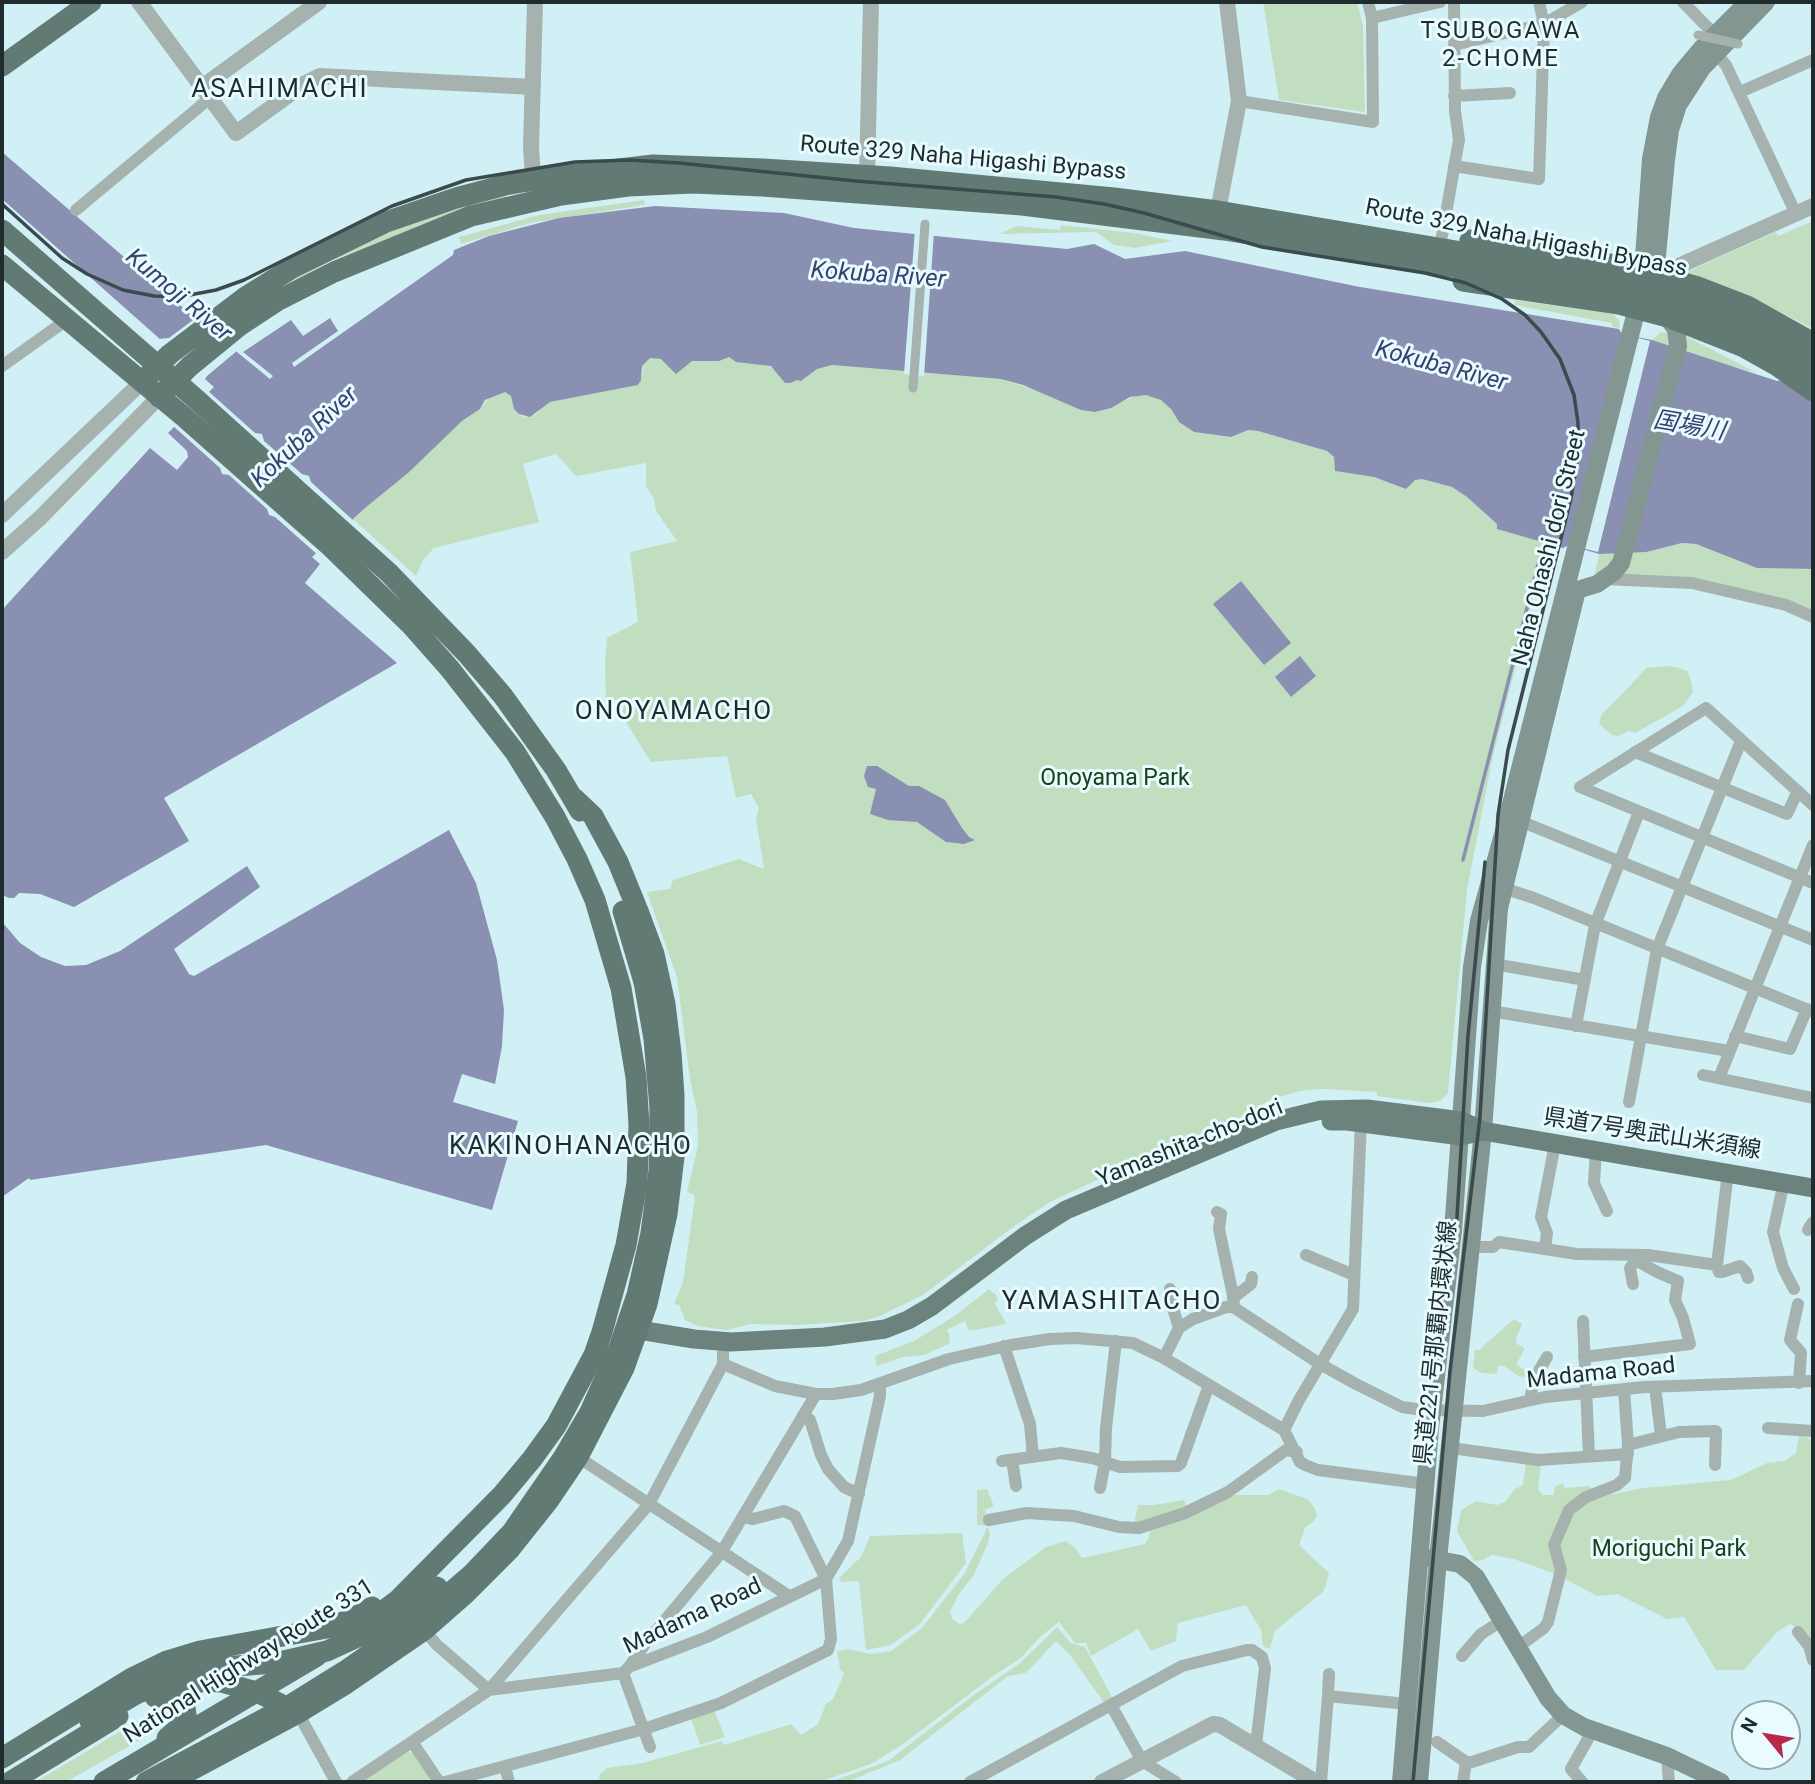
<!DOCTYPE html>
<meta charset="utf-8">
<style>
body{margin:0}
#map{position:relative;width:1815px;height:1784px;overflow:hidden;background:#d1f0f6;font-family:Roboto,sans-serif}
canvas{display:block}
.frame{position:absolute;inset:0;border:4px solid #1f2b2d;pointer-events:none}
.north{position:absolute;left:1731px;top:1700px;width:70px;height:70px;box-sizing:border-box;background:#e8fbfe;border:2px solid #98a8aa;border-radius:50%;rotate:300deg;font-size:19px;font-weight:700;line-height:28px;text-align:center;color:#1f2b2d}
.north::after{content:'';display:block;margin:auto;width:24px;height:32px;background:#ba2848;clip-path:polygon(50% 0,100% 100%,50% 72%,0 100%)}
</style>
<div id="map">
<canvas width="1815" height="1784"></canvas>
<div class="frame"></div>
<div class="north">N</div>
</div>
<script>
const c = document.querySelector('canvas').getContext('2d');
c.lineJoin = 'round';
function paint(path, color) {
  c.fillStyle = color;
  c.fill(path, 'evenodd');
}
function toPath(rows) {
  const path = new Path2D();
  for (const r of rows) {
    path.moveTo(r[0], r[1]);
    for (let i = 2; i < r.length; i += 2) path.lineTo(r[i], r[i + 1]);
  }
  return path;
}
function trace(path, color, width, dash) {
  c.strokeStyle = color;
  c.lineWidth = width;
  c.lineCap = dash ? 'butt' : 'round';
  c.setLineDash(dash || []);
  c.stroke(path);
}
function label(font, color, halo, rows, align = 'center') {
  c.font = font + ' Roboto,"Noto Sans JP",sans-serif';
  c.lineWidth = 6;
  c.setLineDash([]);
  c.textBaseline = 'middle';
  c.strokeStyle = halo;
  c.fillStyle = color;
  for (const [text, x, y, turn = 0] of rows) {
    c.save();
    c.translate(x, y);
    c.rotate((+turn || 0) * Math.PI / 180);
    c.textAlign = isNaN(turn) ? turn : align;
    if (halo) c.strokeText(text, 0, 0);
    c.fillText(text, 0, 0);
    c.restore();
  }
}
paint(toPath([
 [1263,2,1357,2,1363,26,1365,112,1279,100],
 [506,194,507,200,332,260,257,302,286,283,372,239,421,218],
 [644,200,645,204,632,207,530,223,461,244,459,237,539,215],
 [1813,221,1813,329,1772,308,1684,273,1776,232,1778,236],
 [1061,225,1134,233,1172,241,1135,248,1114,245,1096,232,999,234,1017,226,1060,230],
 [1515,300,1613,314,1619,320,1620,328,1612,327,1612,323,1525,307,1515,305],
 [1661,332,1682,334,1757,373,1701,358,1652,340],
 [729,357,767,365,801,381,817,369,832,365,1001,379,1038,391,1123,401,1138,395,1146,395,1161,399,1171,409,1179,422,1194,432,1231,437,1248,430,1258,431,1327,451,1334,457,1336,471,1374,477,1406,489,1415,479,1422,479,1452,487,1467,497,1497,524,1498,529,1547,543,1492,760,1467,890,1448,1093,1440,1101,1428,1103,1377,1096,1377,1092,1322,1089,1300,1091,1271,1099,1249,1114,1146,1157,1050,1202,1013,1227,923,1295,878,1317,864,1321,797,1325,751,1324,727,1330,697,1326,685,1320,679,1305,674,1304,683,1282,695,1197,693,1194,687,1192,698,1146,697,1112,690,1079,677,977,647,892,670,889,673,880,739,859,764,869,756,818,759,808,751,794,736,798,727,756,651,762,622,716,625,696,606,704,605,661,607,638,638,622,630,552,677,541,656,511,654,499,646,486,646,463,576,476,556,454,523,464,539,522,434,548,423,560,416,576,353,519,462,421,480,409,491,396,505,392,511,396,514,409,519,414,524,417,535,415,544,405,550,402,638,385,643,373,642,366,645,360,650,358,661,359,666,363,686,365,692,361],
 [1682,543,1696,544,1757,568,1813,569,1813,611,1788,600,1689,577,1595,574,1599,554,1660,548],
 [1665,666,1676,667,1687,671,1690,676,1693,692,1683,706,1635,733,1629,731,1618,736,1612,735,1604,729,1599,723,1602,714,1643,672,1646,668],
 [989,1289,996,1295,998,1300,995,1303,1006,1324,969,1331,965,1321,947,1330,950,1336,949,1344,924,1355,903,1357,877,1366,875,1356,914,1341,956,1315],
 [1514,1319,1522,1324,1516,1338,1517,1344,1525,1348,1516,1365,1532,1374,1531,1378,1518,1376,1504,1366,1498,1366,1497,1374,1482,1373,1473,1368,1475,1350,1481,1350,1482,1347],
 [1799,1435,1813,1440,1813,1643,1806,1632,1790,1624,1777,1632,1744,1670,1716,1670,1684,1617,1667,1619,1617,1594,1597,1596,1558,1575,1514,1559,1492,1555,1483,1560,1474,1561,1457,1531,1461,1510,1476,1501,1497,1505,1505,1502,1515,1489,1523,1485,1526,1462,1541,1465,1538,1489,1542,1495,1554,1495,1554,1487,1563,1483,1565,1488,1588,1486,1598,1492,1614,1494,1643,1488,1731,1480,1767,1463,1784,1461,1796,1453],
 [987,1489,994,1506,985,1510,990,1535,988,1543,974,1575,958,1595,950,1612,953,1620,960,1624,965,1622,1003,1579,1046,1547,1066,1541,1075,1548,1082,1558,1145,1544,1149,1537,1150,1524,1134,1524,1138,1505,1154,1505,1184,1500,1186,1506,1222,1495,1268,1495,1279,1489,1307,1499,1315,1508,1317,1515,1314,1521,1305,1528,1299,1545,1329,1573,1326,1585,1323,1592,1275,1631,1270,1648,1266,1648,1263,1645,1261,1630,1246,1605,1178,1623,1176,1641,1151,1651,1138,1629,1091,1656,1086,1643,1075,1643,1059,1622,1041,1636,1021,1658,996,1674,903,1744,871,1764,819,1782,600,1782,599,1775,607,1768,643,1763,722,1741,724,1745,791,1724,801,1735,818,1724,826,1704,833,1699,844,1674,840,1669,837,1651,849,1649,871,1654,891,1651,921,1629,965,1573,988,1526,977,1525,977,1490],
 [962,1533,966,1563,920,1624,891,1645,866,1650,859,1581,841,1582,839,1578,861,1557,870,1536],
 [1057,1627,1071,1643,1085,1647,1113,1699,1105,1704,1070,1655,1056,1641,1026,1673,1008,1676,900,1760,847,1782,830,1782,888,1761,975,1694,1019,1664],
 [163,1709,168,1710,172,1715,161,1728,66,1782,35,1782,148,1715],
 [714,1710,725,1737,700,1745,691,1718],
 [407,1752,414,1753,430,1778,424,1782,363,1782]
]), '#c2dec1');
paint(toPath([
 [2,152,188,312,270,379,273,376,243,352,291,320,303,336,330,318,338,331,292,363,294,367,453,255,454,250,489,236,559,218,655,206,784,213,854,228,1067,249,1094,244,1125,259,1185,251,1360,287,1619,329,1622,334,1652,340,1777,381,1813,375,1813,569,1757,568,1696,544,1682,543,1646,552,1599,554,1569,545,1563,548,1497,529,1497,524,1467,497,1452,487,1422,479,1415,480,1406,489,1374,477,1335,471,1334,457,1327,451,1258,431,1248,430,1231,437,1194,432,1179,422,1171,409,1161,400,1146,395,1130,397,1111,408,1095,412,1081,410,1023,385,1001,379,832,365,817,369,801,381,797,380,790,383,785,383,771,366,736,362,729,357,719,361,692,361,676,374,661,359,650,358,642,366,641,380,638,385,550,402,530,417,519,414,514,409,511,396,505,392,485,400,480,409,462,421,408,473,365,508,312,557,320,564,305,583,397,663,164,798,189,841,74,907,40,894,19,893,14,898,9,898,2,895,2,610,150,448,177,470,188,457,187,451,168,433,214,387,2,199],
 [1241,581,1291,643,1264,665,1213,604],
 [1300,656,1316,676,1291,697,1275,677],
 [867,766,877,766,909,786,919,786,945,800,962,828,969,837,975,840,964,844,946,842,917,822,888,820,870,814,876,789,868,787,864,776],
 [449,830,476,883,497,960,504,1010,502,1046,495,1084,462,1074,453,1102,518,1121,492,1210,266,1145,30,1180,29,1178,2,1197,2,922,20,943,41,957,65,966,86,965,120,951,247,866,260,887,174,949,189,974,194,976]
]), '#8990b1');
paint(toPath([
 [915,230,934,232,924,376,904,374],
 [197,317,238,350,207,376,203,383,151,337,159,339,169,338],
 [1622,334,1650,341,1598,552,1569,545],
 [207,390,255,433,262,434,264,441,302,474,309,476,311,482,355,522,319,556,275,517,269,515,267,509,229,475,222,474,220,468,172,425]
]), '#d1f0f6');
trace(toPath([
 [1463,860,1544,541]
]), '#8990b1', 3.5);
trace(toPath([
 [913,388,925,224]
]), '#a5b2ae', 9);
trace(toPath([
 [1683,2,1715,35],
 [1372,18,1440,2],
 [1454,45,1544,24,1582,2],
 [1716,53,1726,65,1796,214],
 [1740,92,1813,60],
 [1454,96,1510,93],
 [1239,101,1373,122,1372,18,1368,2],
 [1454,166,1539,179,1544,24,1539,2],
 [76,210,210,98],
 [1442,236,1459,140,1455,111,1454,2],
 [2,366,68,319],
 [1604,579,1692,583,1786,605,1813,617],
 [1635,752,1787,814,1798,791],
 [1580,787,1706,708,1813,805],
 [1580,787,1813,883],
 [1520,821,1813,940],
 [1503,888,1534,898,1813,1012],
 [1494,964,1585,980],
 [1491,1011,1729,1051],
 [1576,1026,1595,925,1639,812],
 [1735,1036,1790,1049,1807,1009],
 [1703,1075,1813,1098],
 [1719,1078,1813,845],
 [1629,1102,1657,949,1741,741],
 [1596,1150,1594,1183,1607,1211],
 [1784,1182,1773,1232,1783,1268,1794,1289],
 [1217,1212,1221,1214,1219,1229,1234,1300,1233,1307],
 [1808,1230,1813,1222],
 [1472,1247,1493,1247,1499,1242,1577,1254,1648,1255,1717,1265,1728,1172],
 [1545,1249,1547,1233,1541,1217,1555,1144],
 [1306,1255,1354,1275],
 [1717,1265,1719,1272,1722,1272,1740,1266,1746,1272,1748,1278],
 [1633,1284,1630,1268,1636,1260],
 [1170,1289,1171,1302,1179,1328],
 [1233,1298,1251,1284,1252,1277],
 [1798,1304,1790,1340,1801,1353,1799,1383],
 [1583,1321,1589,1456],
 [1004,1346,1030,1424,1033,1457],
 [1584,1357,1690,1344,1683,1318,1675,1300,1678,1281,1657,1272,1636,1260,1632,1255],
 [1164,1358,1179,1328,1193,1319,1226,1307,1233,1307,1320,1364,1356,1384,1402,1407,1423,1410,1483,1411,1545,1397,1645,1387,1813,1381],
 [723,1364,775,1386,816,1394,833,1394,861,1390,949,1359,1011,1345,1050,1339,1076,1338,1133,1343,1164,1358,1284,1430,1300,1462,1305,1465,1318,1470,1426,1484],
 [1655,1387,1661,1435],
 [1530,1400,1534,1379,1547,1357],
 [803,1415,810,1420,821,1455,828,1469,844,1487,859,1494],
 [1768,1428,1813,1431],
 [1284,1430,1299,1400,1353,1309,1361,1122],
 [1628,1445,1679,1432,1716,1431,1715,1465],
 [1451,1448,1538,1460,1628,1454],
 [578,1457,789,1596],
 [1012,1460,1016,1486],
 [1002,1461,1061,1453,1092,1458,1120,1467,1178,1466,1181,1463,1209,1385],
 [1100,1488,1105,1462,1106,1428,1116,1341],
 [989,1520,1027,1513,1074,1516,1119,1527,1139,1528,1185,1513,1228,1492,1286,1450,1297,1452],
 [424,1630,437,1645,489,1690],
 [1798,1632,1809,1646,1813,1660],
 [1518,1647,1544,1628,1548,1622,1561,1570,1554,1545,1569,1510,1586,1497,1617,1485,1625,1478,1628,1445,1624,1389],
 [1462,1656,1481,1634,1503,1620],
 [629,1667,645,1644,721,1553,816,1394],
 [623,1673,650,1747],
 [489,1690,649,1504,723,1364,723,1353],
 [1328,1696,1329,1674],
 [1111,1705,1142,1761,1176,1782],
 [298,1713,336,1782],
 [1437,1742,1466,1762,1472,1762,1518,1747,1529,1747,1563,1715],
 [413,1743,439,1782],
 [1667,1756,1669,1782],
 [505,1766,509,1782],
 [352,1782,489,1690,623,1673,629,1667,707,1637,826,1579,848,1541,880,1396,880,1385],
 [445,1782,644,1729,721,1703,828,1650,831,1639,826,1579,795,1516,784,1511,753,1519,743,1517],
 [970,1782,1182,1666,1247,1650,1252,1650,1262,1657,1265,1668,1256,1745],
 [1321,1782,1328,1696,1407,1704],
 [1463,1782,1466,1762],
 [1582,1782,1571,1769,1593,1730]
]), '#a5b2ae', 12);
trace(toPath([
 [139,2,236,133,304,84,320,76,533,87],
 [202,87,319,2],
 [867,176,871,2],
 [534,192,531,147,535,2],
 [1218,211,1239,101,1227,2],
 [1656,276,1813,206],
 [2,515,142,382],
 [2,552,40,518,159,397],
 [1102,1782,1213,1724,1220,1725,1235,1734,1316,1782]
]), '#a5b2ae', 16);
trace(toPath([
 [1654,288,1666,160,1670,130,1678,105,1702,68,1766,2],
 [1567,588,1577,590,1597,584,1614,572,1621,563,1678,346,1676,329,1664,313],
 [1429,1558,1460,1564,1476,1577,1548,1698,1563,1715,1584,1727,1667,1756,1721,1782],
 [1401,1782,1430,1428,1453,1231,1472,967,1479,921,1507,820,1637,308,1643,272,1651,159,1659,117,1666,98,1681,73,1702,48,1748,2],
 [1419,1782,1438,1559,1483,1131,1499,908,1577,590]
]), '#849691', 18);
trace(toPath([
 [1331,1121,1347,1121,1461,1136,1483,1131],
 [624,1331,639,1330,694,1339,731,1342,825,1337,885,1329,908,1320,932,1306,1025,1236,1066,1210,1276,1121,1321,1110,1367,1109,1462,1121,1483,1131,1813,1188]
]), '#6c837d', 19);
trace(toPath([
 [2,66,91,2],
 [2,230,197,400,389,573,467,654,503,696,556,770,580,811],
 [1470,240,1616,265,1698,287,1747,306,1813,343],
 [2,265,183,416,331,547,412,626,450,669,515,752,555,817,577,859,595,900,621,988,636,1077,639,1125,637,1183,626,1245,602,1332,594,1355,556,1426,532,1459,502,1495,398,1600,359,1629],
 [1463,281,1619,304,1668,317,1744,347,1776,365,1813,391],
 [142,382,170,354,244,298,292,268,386,222,456,198,505,185,552,177,653,165,763,169,890,177,1114,198,1218,211,1486,256],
 [159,397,190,366,239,326,277,301,334,272,471,216,561,195,628,186,693,183,762,186,1022,205,1224,230,1483,272],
 [623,911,644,982],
 [168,1690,204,1681,221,1682,257,1692,298,1713],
 [155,1697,174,1697,185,1708,186,1715,181,1726,167,1738],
 [2,1758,132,1678,167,1661,200,1651,327,1628,352,1619,372,1607],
 [10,1782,118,1716],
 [104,1782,317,1656],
 [169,1782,298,1713,344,1685,424,1630,465,1594,510,1549,549,1500,578,1457,624,1368,647,1304,667,1214,674,1157,674,1095,671,1053,665,1004,654,954,638,911,618,862,593,816,574,798]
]), '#627a74', 21);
trace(toPath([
 [2,204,62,258,87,274,123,290,154,296,179,297,216,290,244,280,392,206,466,180,575,162,629,160,679,163,856,181,1056,197,1104,204,1144,213,1262,247,1425,273,1466,283,1502,299,1525,315,1541,332,1560,359,1574,395,1578,423,1578,455,1571,498,1508,750,1498,815,1480,1117,1450,1371,1413,1782],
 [1455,1249,1468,1036,1485,862]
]), '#3b4a4d', 3.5);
trace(toPath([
 [1698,35,1738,44]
]), '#a5b2ae', 9);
trace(toPath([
 [1486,256,1644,284,1691,297,1755,323,1813,358],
 [1483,272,1619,294,1688,311,1749,337,1813,376],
 [90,1721,138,1693,175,1677,210,1668,275,1663,327,1651,379,1627,437,1587],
 [146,1782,292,1704,345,1671,421,1618,472,1574,512,1532,563,1458,590,1412,620,1345,637,1295,651,1233,659,1170,660,1108,654,1039,644,982]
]), '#627a74', 21);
label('23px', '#1f2b2d', '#e8fbfe', [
 ["Route 329 Naha Higashi Bypass",963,159,5],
 ["Route 329 Naha Higashi Bypass",1526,239,11],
 ["Naha Ohashi dori Street",1550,548,-76],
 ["県道7号奥武山米須線",1652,1135,9],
 ["Yamashita-cho-dori",1190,1144,-22],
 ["県道221号那覇内環状線",1437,1343,-84],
 ["Madama Road",1601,1374,-6],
 ["Madama Road",693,1617,-25],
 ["National Highway Route 331",249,1662,-32]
]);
label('23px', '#18421a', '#e8fbfe', [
 ["Onoyama Park",1115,779],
 ["Moriguchi Park",1669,1550]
]);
c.letterSpacing = '2px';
label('24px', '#1f2b2d', '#e8fbfe', [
 ["TSUBOGAWA",1501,32],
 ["2-CHOME",1501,60]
]);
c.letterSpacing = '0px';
label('italic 24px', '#39406f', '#e8fbfe', [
 ["Kokuba River",878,276,4],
 ["Kumoji River",178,296,40],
 ["Kokuba River",1441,367,15],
 ["国場川",1689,427,10],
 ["Kokuba River",305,438,-43]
]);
c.letterSpacing = '2px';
label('26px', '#1f2b2d', '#e8fbfe', [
 ["ASAHIMACHI",280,90],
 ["ONOYAMACHO",674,712],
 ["KAKINOHANACHO",571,1147],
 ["YAMASHITACHO",1112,1302]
]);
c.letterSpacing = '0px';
</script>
